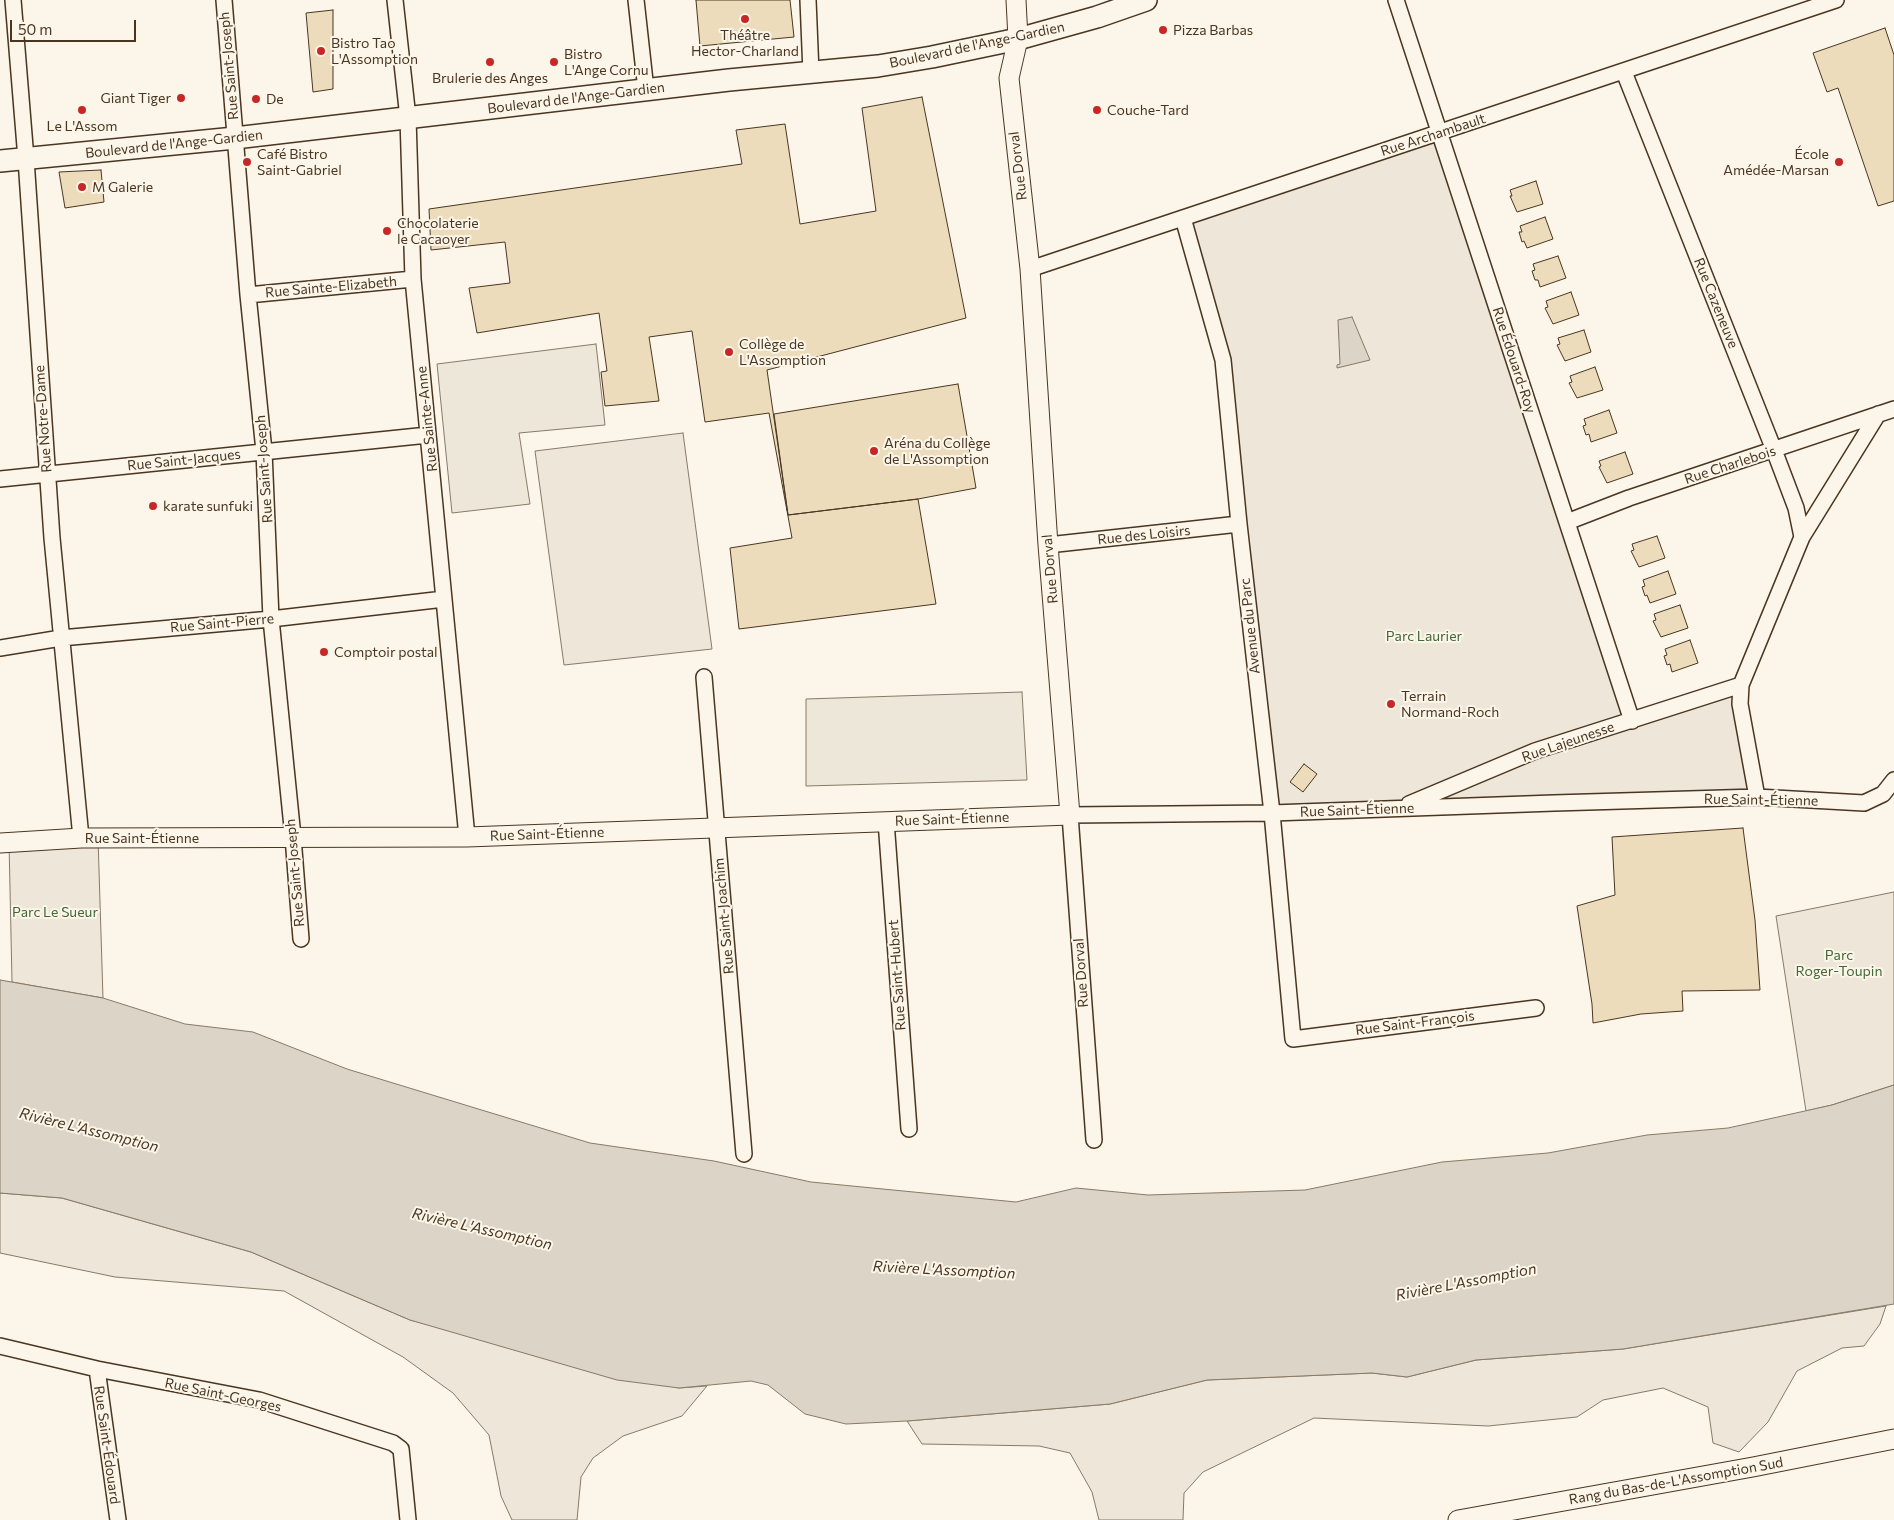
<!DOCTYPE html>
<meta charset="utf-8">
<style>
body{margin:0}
#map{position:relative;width:1894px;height:1520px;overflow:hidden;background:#fbf6e9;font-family:Commissioner,sans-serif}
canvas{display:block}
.scale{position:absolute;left:10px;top:20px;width:126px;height:22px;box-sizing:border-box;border:2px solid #4a3520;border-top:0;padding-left:6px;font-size:15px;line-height:18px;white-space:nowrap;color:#4a3520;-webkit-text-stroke:4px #fbf6e9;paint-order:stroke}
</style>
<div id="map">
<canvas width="1894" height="1520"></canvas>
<div class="scale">50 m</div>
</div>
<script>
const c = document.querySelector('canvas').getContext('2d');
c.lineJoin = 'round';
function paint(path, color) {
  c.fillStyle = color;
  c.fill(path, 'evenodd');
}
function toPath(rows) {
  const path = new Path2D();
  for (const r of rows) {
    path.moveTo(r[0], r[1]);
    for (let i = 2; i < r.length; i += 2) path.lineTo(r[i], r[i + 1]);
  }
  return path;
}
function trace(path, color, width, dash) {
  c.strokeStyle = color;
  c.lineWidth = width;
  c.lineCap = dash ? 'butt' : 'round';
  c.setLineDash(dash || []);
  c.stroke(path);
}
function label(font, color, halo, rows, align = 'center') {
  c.font = font + ' Commissioner,sans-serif';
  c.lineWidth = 4;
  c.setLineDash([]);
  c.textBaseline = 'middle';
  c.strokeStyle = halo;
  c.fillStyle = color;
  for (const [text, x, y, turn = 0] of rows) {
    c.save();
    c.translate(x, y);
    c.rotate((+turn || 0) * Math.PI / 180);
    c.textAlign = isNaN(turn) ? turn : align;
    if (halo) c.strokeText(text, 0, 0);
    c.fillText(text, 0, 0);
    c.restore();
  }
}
const green = toPath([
 [1440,133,1631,720,1741,685,1757,797,1272,813,1223,360,1183,218,1440,133],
 [683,433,712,649,564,665,535,451,683,433],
 [98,838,103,998,12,982,9,842,98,838],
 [1894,892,1894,1085,1832,1105,1806,1111,1776,916,1894,892],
 [0,1193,62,1198,251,1252,410,1320,679,1388,707,1386,682,1416,623,1436,593,1458,581,1477,577,1520,512,1520,501,1496,489,1435,453,1393,403,1357,284,1291,115,1277,0,1253,0,1193],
 [1886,1306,1880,1324,1864,1346,1842,1348,1797,1371,1768,1422,1739,1452,1713,1443,1708,1407,1663,1388,1603,1400,1577,1417,1488,1426,1314,1418,1203,1472,1184,1493,1183,1520,1099,1520,1092,1492,1070,1453,1039,1446,922,1444,907,1421,1110,1404,1207,1380,1372,1373,1407,1377,1476,1360,1623,1349,1886,1306]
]);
paint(green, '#ede6d9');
trace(green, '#887966', 1);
const parking = toPath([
 [596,344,605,425,519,433,530,504,452,513,437,364,596,344],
 [1022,692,1027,780,806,786,806,699,1022,692]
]);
paint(parking, '#ede7d9');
trace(parking, '#887966', 1);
const water = toPath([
 [1352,317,1370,360,1337,368,1337,365,1340,364,1338,320,1352,317],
 [0,980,103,998,185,1024,253,1032,347,1069,590,1143,714,1161,811,1182,1016,1202,1076,1188,1148,1195,1305,1190,1442,1162,1548,1153,1647,1135,1728,1128,1832,1105,1894,1085,1894,1304,1623,1349,1476,1360,1407,1377,1372,1373,1207,1380,1110,1404,907,1421,846,1424,805,1414,768,1385,751,1381,679,1388,617,1380,410,1320,251,1252,62,1198,0,1193,0,980]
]);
paint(water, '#dcd4c6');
trace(water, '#887966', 1);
const building = toPath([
 [696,0,790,0,794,37,700,46,696,0],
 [333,10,333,89,313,92,306,13,333,10],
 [1885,28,1894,55,1894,201,1878,206,1838,88,1827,92,1813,53,1885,28],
 [922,97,966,318,767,370,788,515,918,499,936,604,739,629,730,548,792,538,769,413,705,422,692,331,649,337,659,401,605,406,601,372,607,371,599,313,477,333,469,288,510,283,505,242,431,250,429,209,742,164,736,130,785,124,800,224,876,211,862,108,922,97],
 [101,170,104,202,65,208,59,172,101,170],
 [1536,181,1543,204,1517,212,1510,196,1512,196,1510,190,1536,181],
 [1545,217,1553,239,1527,248,1524,241,1522,242,1519,232,1522,232,1520,226,1545,217],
 [1558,256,1566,278,1540,287,1538,280,1535,280,1532,271,1535,270,1533,264,1558,256],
 [1571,292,1579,315,1553,324,1545,308,1548,307,1546,301,1571,292],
 [1584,330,1591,352,1565,361,1557,345,1560,344,1558,338,1584,330],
 [1595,367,1603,390,1577,398,1569,383,1572,382,1570,376,1595,367],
 [958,384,976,488,918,499,788,515,774,414,958,384],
 [1609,410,1617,433,1591,442,1589,434,1586,435,1583,426,1586,425,1584,419,1609,410],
 [1625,452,1633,474,1607,483,1599,467,1601,466,1599,461,1625,452],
 [1657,536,1665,558,1639,567,1631,551,1634,550,1632,544,1657,536],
 [1668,571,1676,594,1650,603,1647,595,1645,596,1642,587,1645,586,1643,580,1668,571],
 [1680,605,1688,628,1661,637,1653,621,1656,620,1654,614,1680,605],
 [1690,640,1698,663,1672,672,1670,664,1667,665,1664,656,1667,655,1665,649,1690,640],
 [1304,764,1317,774,1303,792,1290,782,1304,764],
 [1743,828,1755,920,1760,990,1682,991,1683,1011,1641,1014,1593,1023,1592,1004,1577,906,1615,895,1612,837,1743,828]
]);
paint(building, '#ecdcbc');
trace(building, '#4a3520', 1);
const minor = toPath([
 [13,0,26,159,52,538,81,838],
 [224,0,248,295,264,451,271,619,293,837,301,939],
 [395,0,408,118,413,279,467,837],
 [636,0,646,90],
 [808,0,811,73],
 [1396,0,1632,721],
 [1624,72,1774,450,1796,508,1802,537],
 [1183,218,1223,360,1239,524,1272,813,1293,1039,1536,1008],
 [1030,269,1836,0],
 [248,295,413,279],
 [0,479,428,435],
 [1567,522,1629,498,1894,409],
 [1048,545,1239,524],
 [0,648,61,638,271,619,444,599],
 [704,677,744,1154],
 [1757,797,1740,704,1741,685,1802,537,1878,414],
 [1409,804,1535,751,1741,685],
 [886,821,909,1129],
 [1094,1140,1070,815,1272,813,1554,803,1757,797,1864,803,1883,794,1894,780],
 [0,1346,97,1369,259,1400,393,1443,401,1449,408,1520],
 [97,1369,118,1520]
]);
const tertiary = toPath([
 [0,843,81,838,467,837,1070,815,1048,545,1030,269,1009,78,1018,39,1016,0],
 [1458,1520,1753,1467,1894,1439]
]);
const secondary = toPath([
 [0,161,235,138,729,80,878,66,932,57,1018,39,1097,17,1146,0]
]);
trace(minor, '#4a3520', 18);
trace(tertiary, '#4a3520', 21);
trace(secondary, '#4a3520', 24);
trace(minor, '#fbf6e9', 15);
trace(tertiary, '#fbf6e9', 19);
trace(secondary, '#fbf6e9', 21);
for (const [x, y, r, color] of [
 [745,19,5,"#c62828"],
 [1163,30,5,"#c62828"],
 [321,51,5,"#c62828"],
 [490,62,5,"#c62828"],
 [554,62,5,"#c62828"],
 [181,98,5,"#c62828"],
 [256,99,5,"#c62828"],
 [82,110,5,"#c62828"],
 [1097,110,5,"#c62828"],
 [247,162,5,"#c62828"],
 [1839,162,5,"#c62828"],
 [82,187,5,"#c62828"],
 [387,231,5,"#c62828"],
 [729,352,5,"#c62828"],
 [874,451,5,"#c62828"],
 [153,506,5,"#c62828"],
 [324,652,5,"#c62828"],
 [1391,704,5,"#c62828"]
]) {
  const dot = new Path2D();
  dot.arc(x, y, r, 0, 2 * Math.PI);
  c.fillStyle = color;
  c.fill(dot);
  trace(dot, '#fbf6e9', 2);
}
label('14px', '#4a3520', '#fbf6e9', [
 ["Pizza Barbas",1173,30],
 ["Théâtre",745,35,"center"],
 ["Hector-Charland",745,51,"center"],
 ["Bistro Tao",331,43],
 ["L'Assomption",331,59],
 ["Bistro",564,54],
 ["L'Ange Cornu",564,70],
 ["Brulerie des Anges",490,78,"center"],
 ["Giant Tiger",171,98,"right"],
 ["De",266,99],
 ["Couche-Tard",1107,110],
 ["Le L'Assom",82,126,"center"],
 ["Café Bistro",257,154],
 ["Saint-Gabriel",257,170],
 ["École",1829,154,"right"],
 ["Amédée-Marsan",1829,170,"right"],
 ["M Galerie",92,187],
 ["Chocolaterie",397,223],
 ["le Cacaoyer",397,239],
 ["Collège de",739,344],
 ["L'Assomption",739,360],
 ["Aréna du Collège",884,443],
 ["de L'Assomption",884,459],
 ["karate sunfuki",163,506],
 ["Comptoir postal",334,652],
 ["Terrain",1401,696],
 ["Normand-Roch",1401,712]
], 'left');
label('14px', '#4a3520', '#fbf6e9', [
 ["Boulevard de l'Ange-Gardien",977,45,-12],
 ["Rue Saint-Joseph",229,66,-95],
 ["Boulevard de l'Ange-Gardien",576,98,-7],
 ["Rue Archambault",1433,135,-18],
 ["Boulevard de l'Ange-Gardien",174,144,-6],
 ["Rue Dorval",1018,166,-97],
 ["Rue Sainte-Elizabeth",331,287,-5],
 ["Rue Cazeneuve",1716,303,68],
 ["Rue Édouard-Roy",1514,360,72],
 ["Rue Notre-Dame",43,419,-94],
 ["Rue Sainte-Anne",427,419,-96],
 ["Rue Saint-Jacques",184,460,-6],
 ["Rue Charlebois",1730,465,-18],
 ["Rue Saint-Joseph",264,469,-94],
 ["Rue des Loisirs",1144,535,-6],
 ["Rue Dorval",1050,569,-95],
 ["Rue Saint-Pierre",222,623,-5],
 ["Avenue du Parc",1250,626,-96],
 ["Rue Lajeunesse",1568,742,-19],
 ["Rue Saint-Étienne",1761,800,1],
 ["Rue Saint-Étienne",1357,810,-2],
 ["Rue Saint-Étienne",952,819,-2],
 ["Rue Saint-Étienne",547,834,-2],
 ["Rue Saint-Étienne",142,838],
 ["Rue Saint-Joseph",295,873,-95],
 ["Rue Saint-Joachim",724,916,-95],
 ["Rue Dorval",1081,973,-94],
 ["Rue Saint-Hubert",897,975,-94],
 ["Rue Saint-François",1415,1023,-7],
 ["Rue Saint-Georges",223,1395,12],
 ["Rue Saint-Édouard",107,1445,82],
 ["Rang du Bas-de-L'Assomption Sud",1676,1481,-10]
]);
label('14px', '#436837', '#fbf6e9', [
 ["Parc Laurier",1424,636],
 ["Parc Le Sueur",55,912],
 ["Parc",1839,955],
 ["Roger-Toupin",1839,971]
]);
label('italic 15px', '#4a3520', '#fbf6e9', [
 ["Rivière L'Assomption",89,1130,14],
 ["Rivière L'Assomption",482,1229,13],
 ["Rivière L'Assomption",944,1270,3],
 ["Rivière L'Assomption",1466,1282,-11]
]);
</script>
